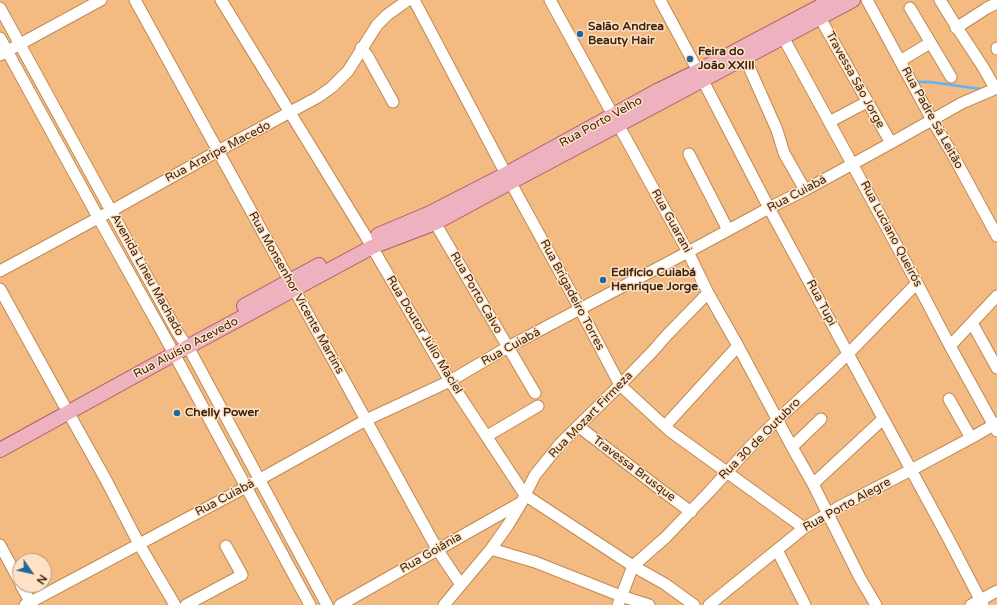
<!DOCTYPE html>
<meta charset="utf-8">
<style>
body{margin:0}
#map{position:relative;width:997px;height:605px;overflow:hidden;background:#f3ba82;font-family:"Varela Round",sans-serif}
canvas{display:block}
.north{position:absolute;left:12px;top:553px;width:40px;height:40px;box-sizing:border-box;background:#ffe2c6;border:1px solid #b1977d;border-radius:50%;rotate:124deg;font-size:11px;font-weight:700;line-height:16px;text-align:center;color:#3d2710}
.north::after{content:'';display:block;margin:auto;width:14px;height:18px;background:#20679b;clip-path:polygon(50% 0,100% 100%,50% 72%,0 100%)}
</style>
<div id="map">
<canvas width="997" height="605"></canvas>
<div class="north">N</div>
</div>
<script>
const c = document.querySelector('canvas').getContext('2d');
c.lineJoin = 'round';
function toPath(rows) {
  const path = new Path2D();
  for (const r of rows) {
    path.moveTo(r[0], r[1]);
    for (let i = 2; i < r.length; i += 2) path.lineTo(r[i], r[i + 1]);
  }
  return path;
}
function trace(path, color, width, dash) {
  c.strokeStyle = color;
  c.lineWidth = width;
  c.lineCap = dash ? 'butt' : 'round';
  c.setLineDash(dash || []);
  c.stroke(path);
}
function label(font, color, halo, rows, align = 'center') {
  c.font = font + ' "Varela Round",sans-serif';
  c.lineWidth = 3;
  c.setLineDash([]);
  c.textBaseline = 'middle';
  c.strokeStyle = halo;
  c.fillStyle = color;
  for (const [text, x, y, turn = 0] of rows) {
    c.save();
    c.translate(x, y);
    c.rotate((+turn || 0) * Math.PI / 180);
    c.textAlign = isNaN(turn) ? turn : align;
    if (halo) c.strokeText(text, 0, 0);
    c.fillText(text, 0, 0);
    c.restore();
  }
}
trace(toPath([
 [916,82,930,82,981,89]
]), '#60b3f6', 2.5);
const minor = toPath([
 [135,0,437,549,461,585],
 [221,0,365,235,450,381,525,495,633,566,665,584,694,605],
 [414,0,506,174,580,309,620,385,670,431,804,528],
 [550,0,688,252,708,293,738,346,792,447,813,484,860,578,876,605],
 [660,0,698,71,769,208,947,536,983,605],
 [867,0,932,120,953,155,997,236],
 [940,0,956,26,983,67,995,88],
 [0,8,178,333,192,354,327,605],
 [910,8,951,77],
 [820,18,891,143],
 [956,28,987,8,997,3],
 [783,37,917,283,950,346,997,431],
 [0,38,98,217,166,339,310,605],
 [361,48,367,55,393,102],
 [997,48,997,49],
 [0,55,101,0],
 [745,58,777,130,784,153,805,190],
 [900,61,930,43],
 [829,122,867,102],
 [689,154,728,230],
 [431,216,508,347,535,393],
 [0,271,111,211,218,151,318,97,332,87,348,71,377,25,387,15,408,0],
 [0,289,64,405],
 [972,323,997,368],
 [950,346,997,296],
 [949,399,971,438],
 [68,412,106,480,139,544,175,605],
 [578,426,660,489,691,512],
 [665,426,738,346],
 [487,436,538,406],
 [792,447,821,419],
 [813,484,883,419],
 [0,545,20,582],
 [491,549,535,562,621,596,649,605],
 [777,550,805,605],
 [21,585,32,605],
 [25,605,246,487,366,420,450,381,508,347,688,252,769,208,805,190,891,143,962,103,997,88],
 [186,605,242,575,226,546],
 [340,605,513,507,522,502],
 [444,605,491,549,508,525,522,502,525,495,535,475,560,444,620,385,653,351,666,336,708,293],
 [618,605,633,566,666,537,710,491,749,448,777,420,826,375,848,354,917,283],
 [709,605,804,528,839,507,911,470,971,438,997,423],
 [971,605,997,591]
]);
const major = toPath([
 [378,235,430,213,506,174,657,91,698,71,832,0],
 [244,306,319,265],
 [0,450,167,358,372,247,435,223,511,182,853,0]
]);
trace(minor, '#bf8951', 13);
trace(major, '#a85f66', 16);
trace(minor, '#fff', 11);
trace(major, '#edb1bf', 14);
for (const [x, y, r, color] of [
 [580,34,4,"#20679b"],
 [690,59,4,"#20679b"],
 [603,280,4,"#20679b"],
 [177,413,4,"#20679b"]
]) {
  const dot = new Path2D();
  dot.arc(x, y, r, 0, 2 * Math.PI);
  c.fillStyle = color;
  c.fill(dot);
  trace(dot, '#ffe2c6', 1.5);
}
label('bold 12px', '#3d2710', '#ffe2c6', [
 ["Salão Andrea",588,27],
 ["Beauty Hair",588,41],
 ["Feira do",698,52],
 ["João XXIII",698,66],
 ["Edifício Cuiabá",611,273],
 ["Henrique Jorge",611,287],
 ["Chelly Power",185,413]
], 'left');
label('12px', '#3d2710', '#ffe2c6', [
 ["Travessa São Jorge",855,80,61],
 ["Rua Padre Sá Leitão",932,118,61],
 ["Rua Porto Velho",601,122,-29],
 ["Rua Araripe Macedo",218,152,-28],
 ["Rua Cuiabá",797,194,-28],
 ["Rua Guarani",671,221,61],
 ["Rua Luciano Queirós",891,234,62],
 ["Avenida Lineu Machado",147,275,61],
 ["Rua Monsenhor Vicente Martins",296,293,61],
 ["Rua Porto Calvo",476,293,60],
 ["Rua Brigadeiro Torres",572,295,62],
 ["Rua Tupi",821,303,62],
 ["Rua Doutor Júlio Maciel",424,335,59],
 ["Rua Cuiabá",511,347,-29],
 ["Rua Aluísio Azevedo",186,348,-28],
 ["Rua Mozart Firmeza",591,415,-46],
 ["Rua 30 de Outubro",760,439,-45],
 ["Travessa Brusque",634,469,37],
 ["Rua Cuiabá",225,498,-28],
 ["Rua Porto Alegre",847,505,-29],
 ["Rua Goiânia",431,553,-30]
]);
</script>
